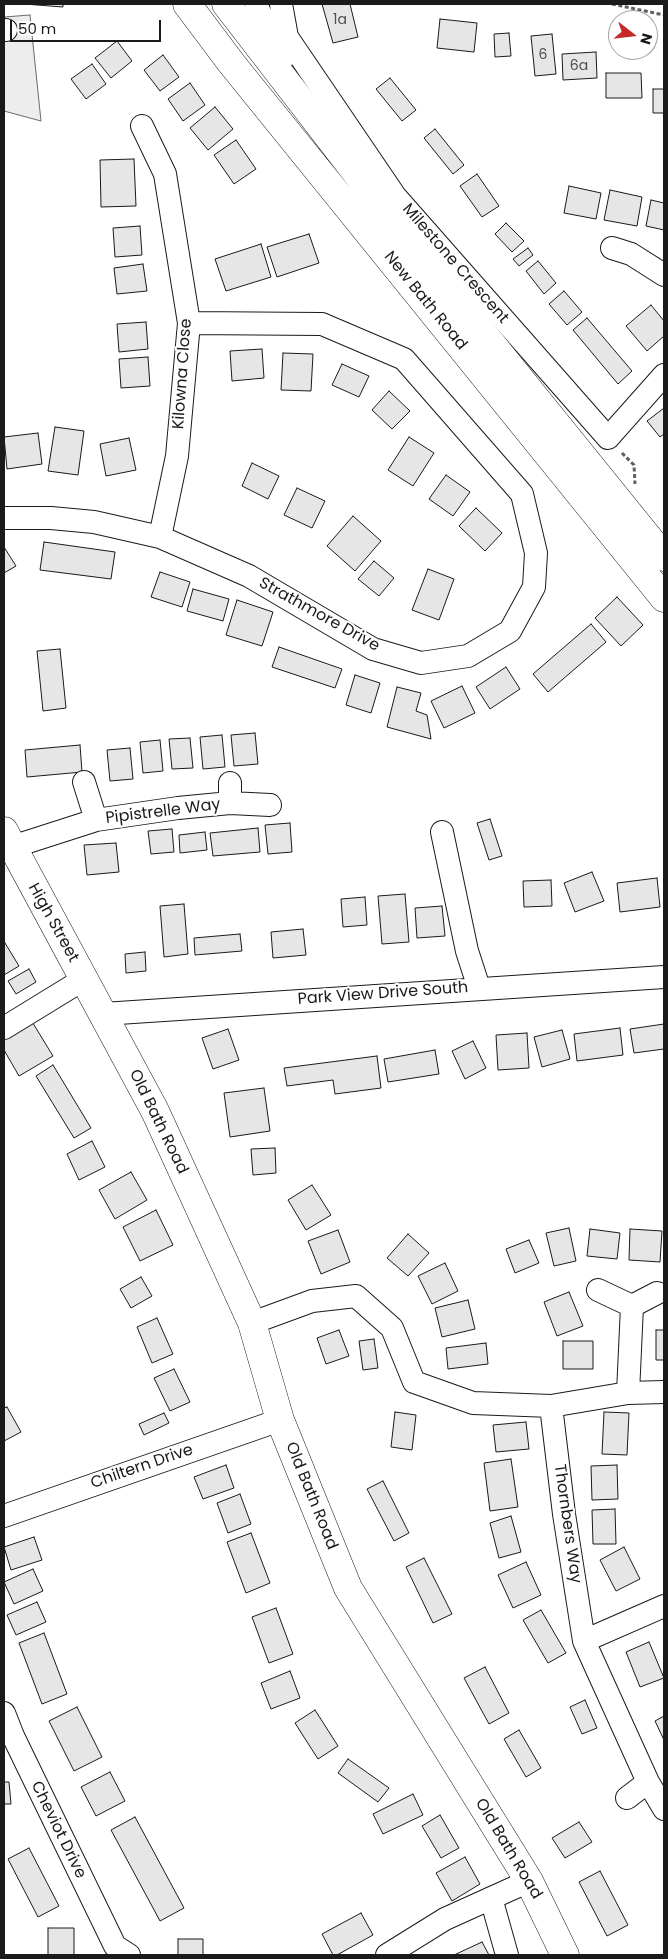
<!DOCTYPE html>
<style>
body{margin:0}
#map{position:relative;width:668px;height:1959px;overflow:hidden;background:#fff;font-family:Poppins,sans-serif}
canvas{display:block}
.frame{position:absolute;inset:0;border:5px solid #1a1a1a;pointer-events:none}
.north{position:absolute;left:608px;top:10px;width:50px;height:50px;box-sizing:border-box;background:#fff;border:1px solid #a3a3a3;border-radius:50%;rotate:106deg;font-size:14px;font-weight:700;line-height:20px;text-align:center;color:#1a1a1a}
.north::after{content:'';display:block;margin:auto;width:18px;height:22px;background:#c62828;clip-path:polygon(50% 0,100% 100%,50% 72%,0 100%)}
.scale{position:absolute;left:10px;top:20px;width:151px;height:22px;box-sizing:border-box;border:2px solid #1a1a1a;border-top:0;padding-left:6px;font-size:15px;line-height:18px;white-space:nowrap;color:#1a1a1a;-webkit-text-stroke:4px #fff;paint-order:stroke}
</style>
<div id="map">
<canvas width="668" height="1959"></canvas>
<div class="frame"></div>
<div class="north">N</div>
<div class="scale">50 m</div>
</div>
<script>
const c = document.querySelector('canvas').getContext('2d');
c.lineJoin = 'round';
function paint(path, color) {
  c.fillStyle = color;
  c.fill(path, 'evenodd');
}
function toPath(rows) {
  const path = new Path2D();
  for (const r of rows) {
    path.moveTo(r[0], r[1]);
    for (let i = 2; i < r.length; i += 2) path.lineTo(r[i], r[i + 1]);
  }
  return path;
}
function trace(path, color, width, dash) {
  c.strokeStyle = color;
  c.lineWidth = width;
  c.lineCap = dash ? 'butt' : 'round';
  c.setLineDash(dash || []);
  c.stroke(path);
}
function label(font, color, halo, rows, align = 'center') {
  c.font = font + ' Poppins,sans-serif';
  c.lineWidth = 4;
  c.setLineDash([]);
  c.textBaseline = 'middle';
  c.strokeStyle = halo;
  c.fillStyle = color;
  for (const [text, x, y, turn = 0] of rows) {
    c.save();
    c.translate(x, y);
    c.rotate((+turn || 0) * Math.PI / 180);
    c.textAlign = isNaN(turn) ? turn : align;
    if (halo) c.strokeText(text, 0, 0);
    c.fillText(text, 0, 0);
    c.restore();
  }
}
const parking = toPath([
 [30,15,41,121,4,111,4,17,30,15]
]);
paint(parking, '#ededed');
trace(parking, '#6a6a6a', 1);
const building = toPath([
 [24,4,63,4,63,7,24,4],
 [322,4,350,4,358,37,333,43,322,4],
 [440,19,477,23,474,52,437,48,440,19],
 [509,33,511,56,495,57,494,34,509,33],
 [552,34,556,74,535,76,531,36,552,34],
 [117,41,132,61,111,78,95,58,117,41],
 [596,52,597,78,563,80,562,54,596,52],
 [163,55,179,77,160,91,144,70,163,55],
 [92,64,106,84,86,99,71,79,92,64],
 [606,73,641,73,642,98,606,98,606,73],
 [390,78,416,110,402,121,376,89,390,78],
 [190,83,205,105,183,121,168,99,190,83],
 [653,89,664,89,664,113,653,113,653,89],
 [215,107,233,129,208,150,190,128,215,107],
 [435,129,464,165,453,174,424,138,435,129],
 [236,140,256,169,234,184,214,155,236,140],
 [134,159,136,206,101,207,100,160,134,159],
 [477,174,499,206,482,217,460,186,477,174],
 [569,186,601,193,596,219,564,213,569,186],
 [610,190,642,197,637,226,604,220,610,190],
 [651,200,664,203,664,230,646,226,651,200],
 [506,223,524,241,512,252,495,234,506,223],
 [140,226,142,255,115,257,113,228,140,226],
 [309,234,319,263,277,277,267,247,309,234],
 [261,244,271,277,226,291,215,259,261,244],
 [528,248,533,255,519,266,513,259,528,248],
 [538,261,556,283,544,294,526,271,538,261],
 [143,264,147,291,117,294,114,268,143,264],
 [564,291,582,312,567,325,549,304,564,291],
 [651,305,664,321,664,336,647,351,626,326,651,305],
 [587,318,632,371,618,384,573,330,587,318],
 [146,322,148,349,119,352,117,324,146,322],
 [262,349,264,378,232,381,230,351,262,349],
 [283,353,313,354,311,391,281,390,283,353],
 [148,357,150,386,121,388,119,359,148,357],
 [342,364,369,376,359,397,332,385,342,364],
 [389,391,410,411,392,429,372,410,389,391],
 [664,408,664,434,660,437,647,421,664,408],
 [55,427,84,431,78,475,48,471,55,427],
 [38,433,42,464,7,469,4,437,38,433],
 [409,437,434,453,413,486,388,470,409,437],
 [129,438,136,470,106,476,100,444,129,438],
 [252,463,279,476,268,499,242,486,252,463],
 [446,475,470,492,453,516,429,499,446,475],
 [297,488,325,501,312,528,284,515,297,488],
 [476,508,502,533,485,551,459,526,476,508],
 [353,516,381,541,355,571,327,546,353,516],
 [44,542,115,552,111,579,40,570,44,542],
 [4,547,16,566,4,573,4,547],
 [374,561,394,578,379,596,358,579,374,561],
 [428,569,454,579,439,620,412,610,428,569],
 [160,572,190,582,182,607,151,597,160,572],
 [193,589,229,599,223,621,187,611,193,589],
 [617,597,643,625,621,646,595,618,617,597],
 [237,600,273,612,262,646,226,635,237,600],
 [591,624,606,642,548,692,533,674,591,624],
 [279,647,342,669,335,688,272,667,279,647],
 [60,649,66,708,43,711,37,651,60,649],
 [506,667,520,689,490,709,476,687,506,667],
 [355,675,380,683,371,713,346,705,355,675],
 [462,686,475,713,444,728,431,701,462,686],
 [397,687,421,693,416,711,427,715,431,739,387,727,397,687],
 [255,733,258,764,234,766,231,735,255,733],
 [222,735,225,767,203,769,200,737,222,735],
 [190,738,193,768,172,769,169,739,190,738],
 [160,740,163,771,143,773,140,742,160,740],
 [80,745,82,772,27,777,25,750,80,745],
 [130,748,133,779,110,781,107,750,130,748],
 [490,819,502,856,489,860,477,823,490,819],
 [290,823,292,852,268,854,265,825,290,823],
 [258,828,260,852,213,856,210,833,258,828],
 [172,829,174,852,151,854,148,831,172,829],
 [205,832,207,850,180,853,179,835,205,832],
 [116,843,119,872,87,875,84,845,116,843],
 [592,872,604,901,575,912,564,883,592,872],
 [657,878,660,907,620,912,617,883,657,878],
 [551,880,552,906,524,907,523,881,551,880],
 [405,894,409,942,382,944,378,896,405,894],
 [365,897,367,925,343,927,341,899,365,897],
 [184,904,188,954,164,957,160,906,184,904],
 [442,906,445,936,417,938,415,908,442,906],
 [303,929,306,955,273,958,271,932,303,929],
 [240,934,242,951,195,955,194,938,240,934],
 [5,943,19,966,4,975,4,944,5,943],
 [145,952,146,971,126,973,125,954,145,952],
 [29,969,36,982,16,994,8,981,29,969],
 [31,1020,53,1056,19,1076,4,1050,4,1036,31,1020],
 [664,1024,664,1049,634,1053,630,1029,664,1024],
 [620,1028,623,1055,577,1061,574,1034,620,1028],
 [228,1029,239,1060,213,1069,202,1038,228,1029],
 [562,1030,570,1059,542,1067,534,1037,562,1030],
 [527,1033,529,1068,498,1070,496,1035,527,1033],
 [473,1041,486,1068,465,1079,452,1051,473,1041],
 [435,1050,439,1074,388,1082,384,1059,435,1050],
 [377,1056,381,1088,335,1094,333,1080,287,1086,284,1068,377,1056],
 [53,1065,91,1128,74,1138,36,1076,53,1065],
 [264,1088,270,1131,230,1137,224,1093,264,1088],
 [92,1141,105,1167,79,1180,67,1154,92,1141],
 [275,1148,276,1173,253,1175,251,1149,275,1148],
 [131,1172,147,1200,115,1219,99,1190,131,1172],
 [312,1185,331,1215,306,1230,288,1200,312,1185],
 [156,1210,173,1245,140,1261,123,1227,156,1210],
 [569,1228,576,1261,554,1266,546,1233,569,1228],
 [590,1229,620,1233,617,1259,587,1256,590,1229],
 [630,1229,662,1231,660,1262,629,1260,630,1229],
 [338,1230,350,1262,321,1274,308,1241,338,1230],
 [408,1234,429,1253,408,1276,387,1258,408,1234],
 [529,1240,539,1263,515,1273,506,1249,529,1240],
 [445,1263,458,1291,432,1304,418,1276,445,1263],
 [141,1277,152,1296,131,1308,120,1289,141,1277],
 [569,1292,583,1326,557,1336,544,1302,569,1292],
 [468,1300,475,1329,442,1337,435,1308,468,1300],
 [157,1318,173,1354,152,1363,137,1327,157,1318],
 [339,1330,349,1356,326,1364,317,1338,339,1330],
 [656,1330,664,1330,664,1360,656,1360,656,1330],
 [374,1339,378,1368,363,1370,359,1341,374,1339],
 [563,1341,593,1341,593,1369,563,1369,563,1341],
 [486,1343,488,1364,448,1369,446,1348,486,1343],
 [174,1369,190,1402,170,1411,154,1378,174,1369],
 [7,1407,21,1432,4,1441,4,1408,7,1407],
 [395,1412,416,1415,412,1450,391,1447,395,1412],
 [604,1412,629,1413,627,1455,602,1454,604,1412],
 [164,1413,169,1423,144,1435,139,1424,164,1413],
 [526,1422,529,1449,496,1452,493,1425,526,1422],
 [511,1459,518,1507,490,1511,484,1463,511,1459],
 [226,1465,234,1488,203,1499,194,1477,226,1465],
 [617,1465,618,1499,592,1500,591,1466,617,1465],
 [383,1481,409,1533,394,1541,367,1489,383,1481],
 [240,1494,251,1524,228,1533,217,1503,240,1494],
 [615,1509,616,1544,593,1544,592,1510,615,1509],
 [511,1516,521,1552,499,1558,490,1523,511,1516],
 [251,1533,270,1583,246,1593,227,1542,251,1533],
 [34,1537,42,1560,11,1570,4,1547,34,1537],
 [624,1547,640,1579,616,1591,600,1560,624,1547],
 [424,1558,452,1614,433,1623,406,1567,424,1558],
 [526,1562,541,1595,513,1608,498,1575,526,1562],
 [33,1569,43,1591,14,1604,4,1582,33,1569],
 [37,1602,46,1622,16,1635,7,1615,37,1602],
 [276,1608,293,1654,269,1663,252,1617,276,1608],
 [541,1610,566,1653,548,1663,523,1620,541,1610],
 [44,1633,67,1694,42,1704,19,1643,44,1633],
 [649,1642,664,1678,640,1687,626,1652,649,1642],
 [485,1667,509,1713,489,1724,464,1678,485,1667],
 [290,1671,300,1698,271,1709,261,1683,290,1671],
 [585,1700,597,1728,582,1734,570,1707,585,1700],
 [77,1707,102,1757,74,1771,49,1721,77,1707],
 [315,1710,338,1746,318,1759,295,1723,315,1710],
 [664,1716,664,1740,655,1721,664,1716],
 [519,1730,541,1768,526,1777,504,1739,519,1730],
 [348,1759,389,1788,378,1802,338,1773,348,1759],
 [110,1772,125,1801,96,1816,81,1787,110,1772],
 [4,1782,9,1782,11,1804,4,1804,4,1782],
 [413,1794,423,1815,383,1834,373,1814,413,1794],
 [440,1815,459,1848,441,1858,422,1826,440,1815],
 [135,1817,184,1908,160,1921,111,1830,135,1817],
 [579,1822,592,1842,565,1858,552,1838,579,1822],
 [29,1848,59,1906,38,1917,8,1859,29,1848],
 [465,1857,480,1884,452,1901,436,1873,465,1857],
 [600,1871,628,1925,607,1936,579,1882,600,1871],
 [361,1913,373,1935,337,1955,333,1955,322,1934,361,1913],
 [48,1928,74,1928,74,1955,48,1955,48,1928],
 [178,1939,203,1939,203,1955,178,1955,178,1939],
 [482,1942,489,1955,454,1955,482,1942]
]);
paint(building, '#e6e6e6');
trace(building, '#1a1a1a', 1);
const minor = toPath([
 [256,4,282,60],
 [281,4,287,37,395,196,608,438,664,375],
 [4,30,6,30],
 [142,126,165,174,189,323,177,456,160,537],
 [612,248,631,254,664,275],
 [4,518,51,518,94,522,160,537,249,576,373,649,421,663,468,656,510,631,534,587,536,553,522,494,404,359,322,324,189,323],
 [84,782,96,820],
 [230,803,230,783],
 [442,832,467,951,479,988],
 [12,847,96,820,178,808,230,803,270,805],
 [103,1014,664,977],
 [4,1028,84,979],
 [598,1290,632,1306],
 [252,1323,312,1301,356,1296,392,1328,414,1382,473,1403,551,1406,628,1393,664,1392],
 [628,1393,632,1306,657,1293],
 [551,1406,564,1514,584,1641,648,1782,664,1809],
 [4,1516,280,1420],
 [584,1641,664,1606],
 [4,1713,13,1736,115,1946,129,1955],
 [627,1798,648,1782],
 [491,1898,507,1955],
 [387,1955,445,1919,529,1881]
]);
const major = toPath([
 [187,4,232,64,664,598],
 [226,4,415,249,664,557],
 [4,831,155,1111,252,1323,280,1420,348,1588,529,1881,565,1955]
]);
trace(minor, '#1a1a1a', 24);
trace(major, '#1a1a1a', 29);
trace(toPath([
 [612,4,664,15],
 [622,453,634,465,635,484]
]), '#5f5f5f', 3, [4, 2.5]);
trace(minor, '#fff', 22);
trace(major, '#fff', 28);
label('14px', '#4d4d4d', null, [
 ["1a",340,20],
 ["6",543,55],
 ["6a",579,66]
]);
label('16px', '#1a1a1a', '#fff', [
 ["Milestone Crescent",455,264,49],
 ["New Bath Road",425,301,51],
 ["Kilowna Close",183,374,-86],
 ["Strathmore Drive",319,615,29],
 ["Pipistrelle Way",163,812,-7],
 ["High Street",53,923,61],
 ["Park View Drive South",383,994,-4],
 ["Old Bath Road",158,1122,64],
 ["Chiltern Drive",142,1467,-19],
 ["Old Bath Road",311,1496,68],
 ["Thornbers Way",567,1524,82],
 ["Cheviot Drive",58,1830,64],
 ["Old Bath Road",508,1849,59]
]);
</script>
